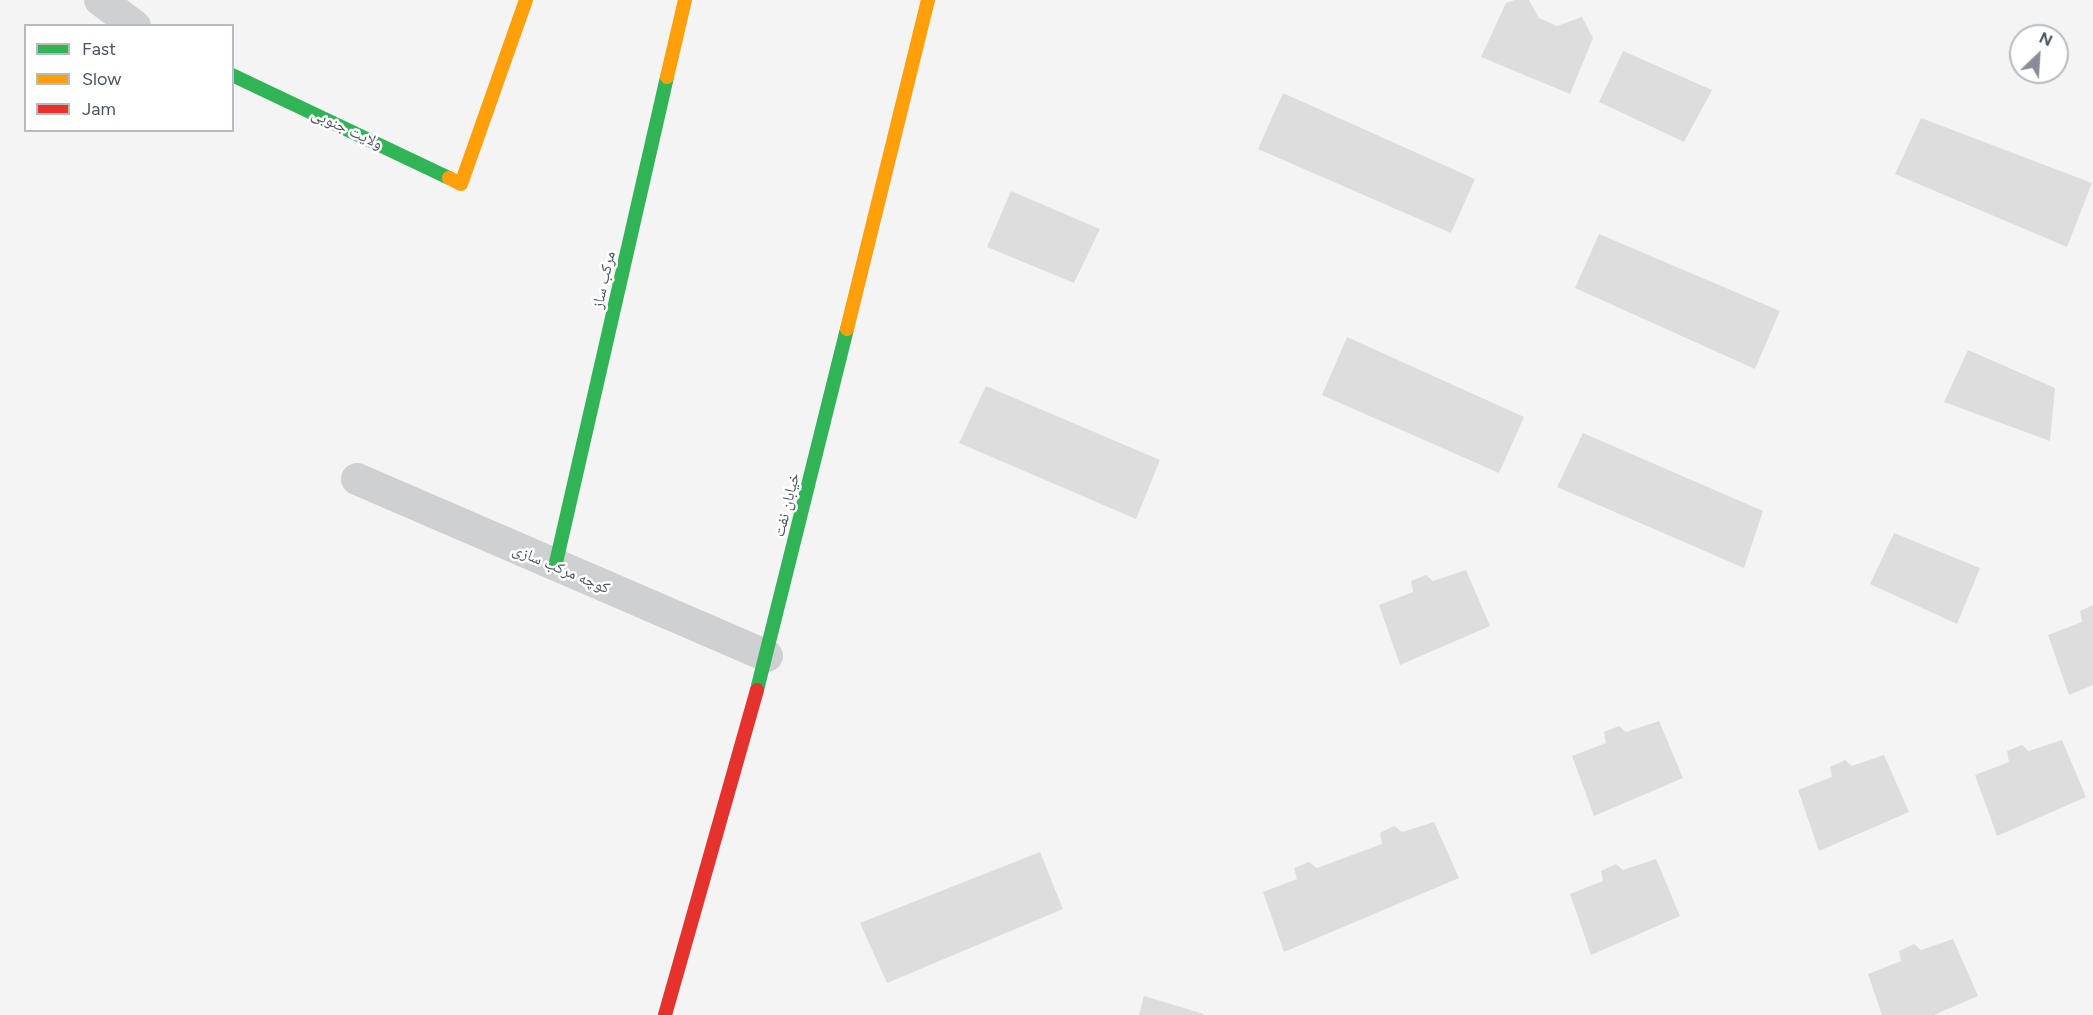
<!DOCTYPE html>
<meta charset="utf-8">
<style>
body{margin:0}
#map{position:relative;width:2093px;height:1015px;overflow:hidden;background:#f4f4f4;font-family:Figtree,sans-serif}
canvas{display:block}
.legend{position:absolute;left:24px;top:24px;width:210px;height:108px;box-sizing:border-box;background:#fff;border:2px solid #b7bbc0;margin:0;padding:8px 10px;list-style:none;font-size:18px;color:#4a5661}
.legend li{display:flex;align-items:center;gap:12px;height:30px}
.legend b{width:30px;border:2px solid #b7bbc0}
.north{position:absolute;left:2009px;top:24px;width:60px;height:60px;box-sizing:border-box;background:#fff;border:2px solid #b7bbc0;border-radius:50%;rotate:25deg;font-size:16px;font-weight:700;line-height:24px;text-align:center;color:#4a5661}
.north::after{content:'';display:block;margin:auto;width:21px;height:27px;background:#868d94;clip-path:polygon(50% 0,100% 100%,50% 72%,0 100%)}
</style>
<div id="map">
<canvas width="2093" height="1015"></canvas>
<ul class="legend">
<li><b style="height:8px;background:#30b455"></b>Fast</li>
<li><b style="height:8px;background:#ff9f0a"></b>Slow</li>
<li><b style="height:8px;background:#e5322d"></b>Jam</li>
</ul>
<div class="north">N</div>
</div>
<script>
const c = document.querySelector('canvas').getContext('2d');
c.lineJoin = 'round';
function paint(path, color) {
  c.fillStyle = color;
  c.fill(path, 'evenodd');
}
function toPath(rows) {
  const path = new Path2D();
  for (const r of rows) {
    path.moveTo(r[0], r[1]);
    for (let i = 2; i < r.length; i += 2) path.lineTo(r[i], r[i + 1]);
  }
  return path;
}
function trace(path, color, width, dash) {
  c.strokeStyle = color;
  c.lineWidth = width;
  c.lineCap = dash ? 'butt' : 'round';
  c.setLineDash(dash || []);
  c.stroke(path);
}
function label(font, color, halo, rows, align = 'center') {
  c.font = font + ' Figtree,"Noto Naskh Arabic",sans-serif';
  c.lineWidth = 5;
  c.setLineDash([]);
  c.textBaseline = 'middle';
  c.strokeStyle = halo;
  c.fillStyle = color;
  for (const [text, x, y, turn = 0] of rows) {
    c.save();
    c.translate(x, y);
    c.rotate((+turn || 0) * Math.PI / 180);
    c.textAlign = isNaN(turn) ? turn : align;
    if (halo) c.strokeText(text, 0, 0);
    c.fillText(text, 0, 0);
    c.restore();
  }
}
paint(toPath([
 [1515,0,1529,0,1539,18,1557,26,1582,17,1593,38,1570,94,1481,57,1506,3],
 [1623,51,1712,90,1684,142,1599,102],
 [1283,93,1475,179,1451,233,1258,149],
 [1921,118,2092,183,2067,247,1895,174],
 [1011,191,1100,229,1074,283,987,247],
 [1599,234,1780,311,1755,369,1575,288],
 [1347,337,1524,417,1499,473,1322,395],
 [1968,350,2055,388,2050,441,1944,402],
 [986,386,1160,460,1136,519,959,443],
 [1583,433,1763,511,1744,568,1557,487],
 [1894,533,1980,568,1957,624,1870,584],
 [1466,570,1490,626,1400,665,1379,605,1413,592,1411,581,1426,575,1433,581],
 [2093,605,2093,685,2069,695,2048,635,2082,622,2080,611],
 [1659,721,1683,778,1594,816,1572,756,1606,743,1604,732,1619,726,1626,732],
 [2062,740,2086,797,1997,836,1975,775,2009,762,2007,751,2022,745,2029,751],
 [1884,755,1909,812,1819,851,1798,790,1832,777,1830,767,1845,760,1852,766],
 [1434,822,1459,878,1284,952,1263,892,1297,879,1294,868,1309,862,1317,868,1382,844,1380,833,1394,826,1402,832],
 [1040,852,1063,909,887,983,860,923],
 [1656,859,1680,916,1591,955,1570,894,1603,881,1601,871,1616,864,1623,870],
 [1953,939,1978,996,1934,1015,1882,1015,1868,974,1901,961,1899,951,1914,944,1921,950],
 [1144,996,1204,1014,1204,1015,1139,1015]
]), '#ddddde');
trace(toPath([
 [100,0,135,26],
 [357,479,767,656]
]), '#ced0d2', 32);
trace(toPath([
 [232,75,449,178],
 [555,567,667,77],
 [757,690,847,329]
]), '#30b455', 14);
trace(toPath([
 [667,77,685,0],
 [449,178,461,184,526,0],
 [847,329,928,0]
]), '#ff9f0a', 14);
trace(toPath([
 [665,1015,757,690]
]), '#e5322d', 14);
label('16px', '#4a5661', '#fff', [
 ["ولایت جنوبی",347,129,25],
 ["مرکب ساز",604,280,-77],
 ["خیابان نفت",787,505,-76],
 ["کوچه مرکب سازی",561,569,23]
]);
</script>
